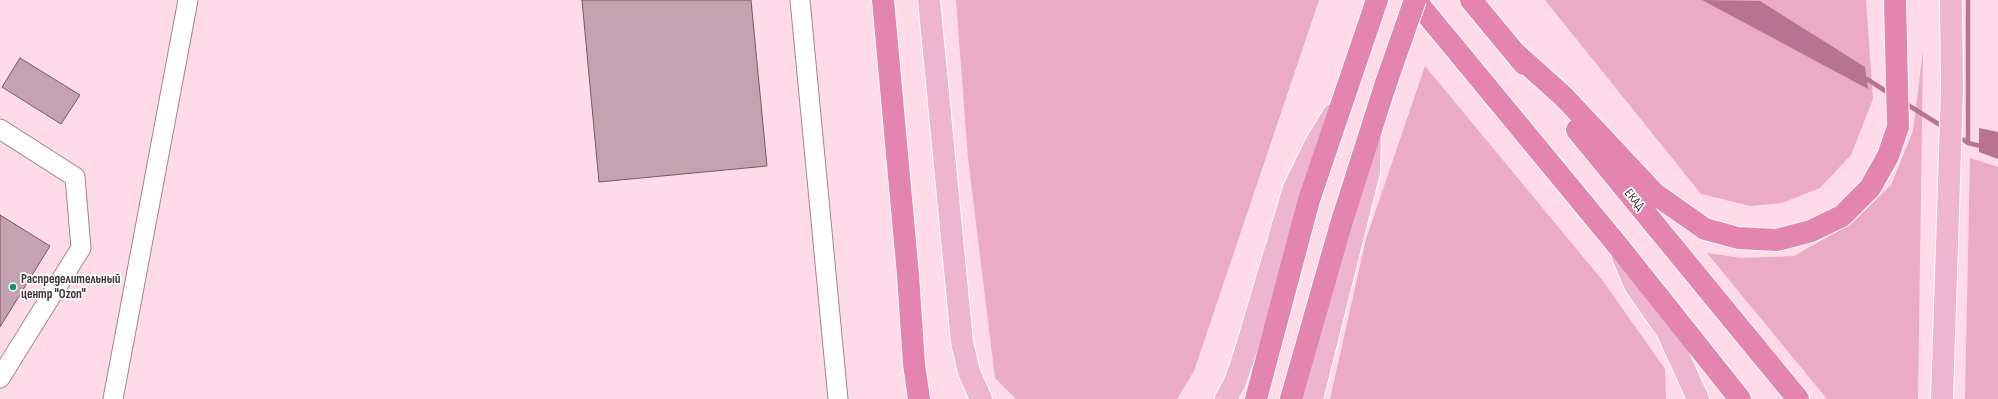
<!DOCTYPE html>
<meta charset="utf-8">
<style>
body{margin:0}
canvas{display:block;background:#ffdae8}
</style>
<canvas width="1998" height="399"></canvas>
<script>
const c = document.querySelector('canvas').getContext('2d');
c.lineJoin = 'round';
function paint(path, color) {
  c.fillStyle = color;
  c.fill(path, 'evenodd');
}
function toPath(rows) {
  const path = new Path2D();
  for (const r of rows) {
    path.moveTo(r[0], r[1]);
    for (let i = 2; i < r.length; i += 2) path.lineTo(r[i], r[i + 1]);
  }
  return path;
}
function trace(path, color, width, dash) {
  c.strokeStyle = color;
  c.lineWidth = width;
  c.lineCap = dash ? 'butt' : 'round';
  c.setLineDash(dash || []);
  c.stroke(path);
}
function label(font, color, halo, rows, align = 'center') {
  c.font = font + ' "Sofia Sans Condensed",sans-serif';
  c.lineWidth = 3.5;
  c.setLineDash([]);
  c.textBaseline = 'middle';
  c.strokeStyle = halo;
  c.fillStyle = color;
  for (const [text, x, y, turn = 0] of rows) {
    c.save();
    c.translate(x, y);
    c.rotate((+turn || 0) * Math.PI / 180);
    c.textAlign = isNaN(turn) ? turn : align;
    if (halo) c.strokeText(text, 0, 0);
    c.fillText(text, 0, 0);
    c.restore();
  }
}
paint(toPath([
 [956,0,1319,0,1194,371,1177,399,1016,399,995,378,968,158],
 [1545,0,1866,0,1873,99,1851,155,1820,188,1782,203,1750,206,1701,194],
 [1923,51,1918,399,1827,399,1707,253,1742,258,1794,256,1852,223,1891,185,1913,131],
 [1425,66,1603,281,1665,369,1666,399,1330,399,1366,239],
 [1970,158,1998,167,1998,399,1965,399]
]), '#ebabc5');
paint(toPath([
 [1702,0,1760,1,1865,67,1868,89],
 [1979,128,1998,132,1998,159,1979,152]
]), '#b87390');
trace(toPath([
 [1968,0,1968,143,1985,147],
 [1867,79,1890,94],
 [1903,102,1945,128],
 [1956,135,1968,143]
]), '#b87390', 4.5);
const building = toPath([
 [582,0,751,0,767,166,599,182,582,0],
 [20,58,80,95,61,124,2,87,20,58],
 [0,215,50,246,0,327,0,215]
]);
paint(building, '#c5a2af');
trace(building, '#785865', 1);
const minor = toPath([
 [800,0,838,399],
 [0,129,75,177,81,248,0,378],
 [113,399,188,0]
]);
const major = toPath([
 [929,0,962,342,969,372,981,399],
 [1623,257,1635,285,1667,331,1698,399],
 [1226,399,1235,382,1245,353,1294,188,1315,145,1333,115],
 [1312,399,1369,172,1370,141],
 [1942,399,1952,89,1951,0]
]);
const highway = toPath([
 [883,0,908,275,914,364,919,399],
 [1415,0,1619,247,1740,399],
 [1471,0,1524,64],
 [1514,52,1564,97,1655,194,1705,229,1738,238,1777,240,1811,231,1842,216,1870,188,1888,156,1898,127,1895,0],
 [1577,130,1798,399],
 [1256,399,1309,200,1377,0],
 [1291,399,1341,224,1386,83]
]);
trace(minor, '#a58390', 21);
trace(major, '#fff', 24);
trace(highway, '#fff', 24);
trace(minor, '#fff', 19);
trace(major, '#eeb6ce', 22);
trace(highway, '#e385ae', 22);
const highwayBridge = toPath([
 [1386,83,1415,0]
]);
trace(highwayBridge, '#fff', 24, []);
trace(highwayBridge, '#e385ae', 22);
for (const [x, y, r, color] of [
 [13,287,4,"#169177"]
]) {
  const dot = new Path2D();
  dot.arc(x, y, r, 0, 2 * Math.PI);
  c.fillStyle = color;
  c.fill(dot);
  trace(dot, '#fff', 1.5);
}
label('13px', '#423439', '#fff', [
 ["ЕКАД",1634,200,51]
]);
label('bold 13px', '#423439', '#fff', [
 ["Распределительный",21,280],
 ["центр \"Ozon\"",21,295]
], 'left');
</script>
